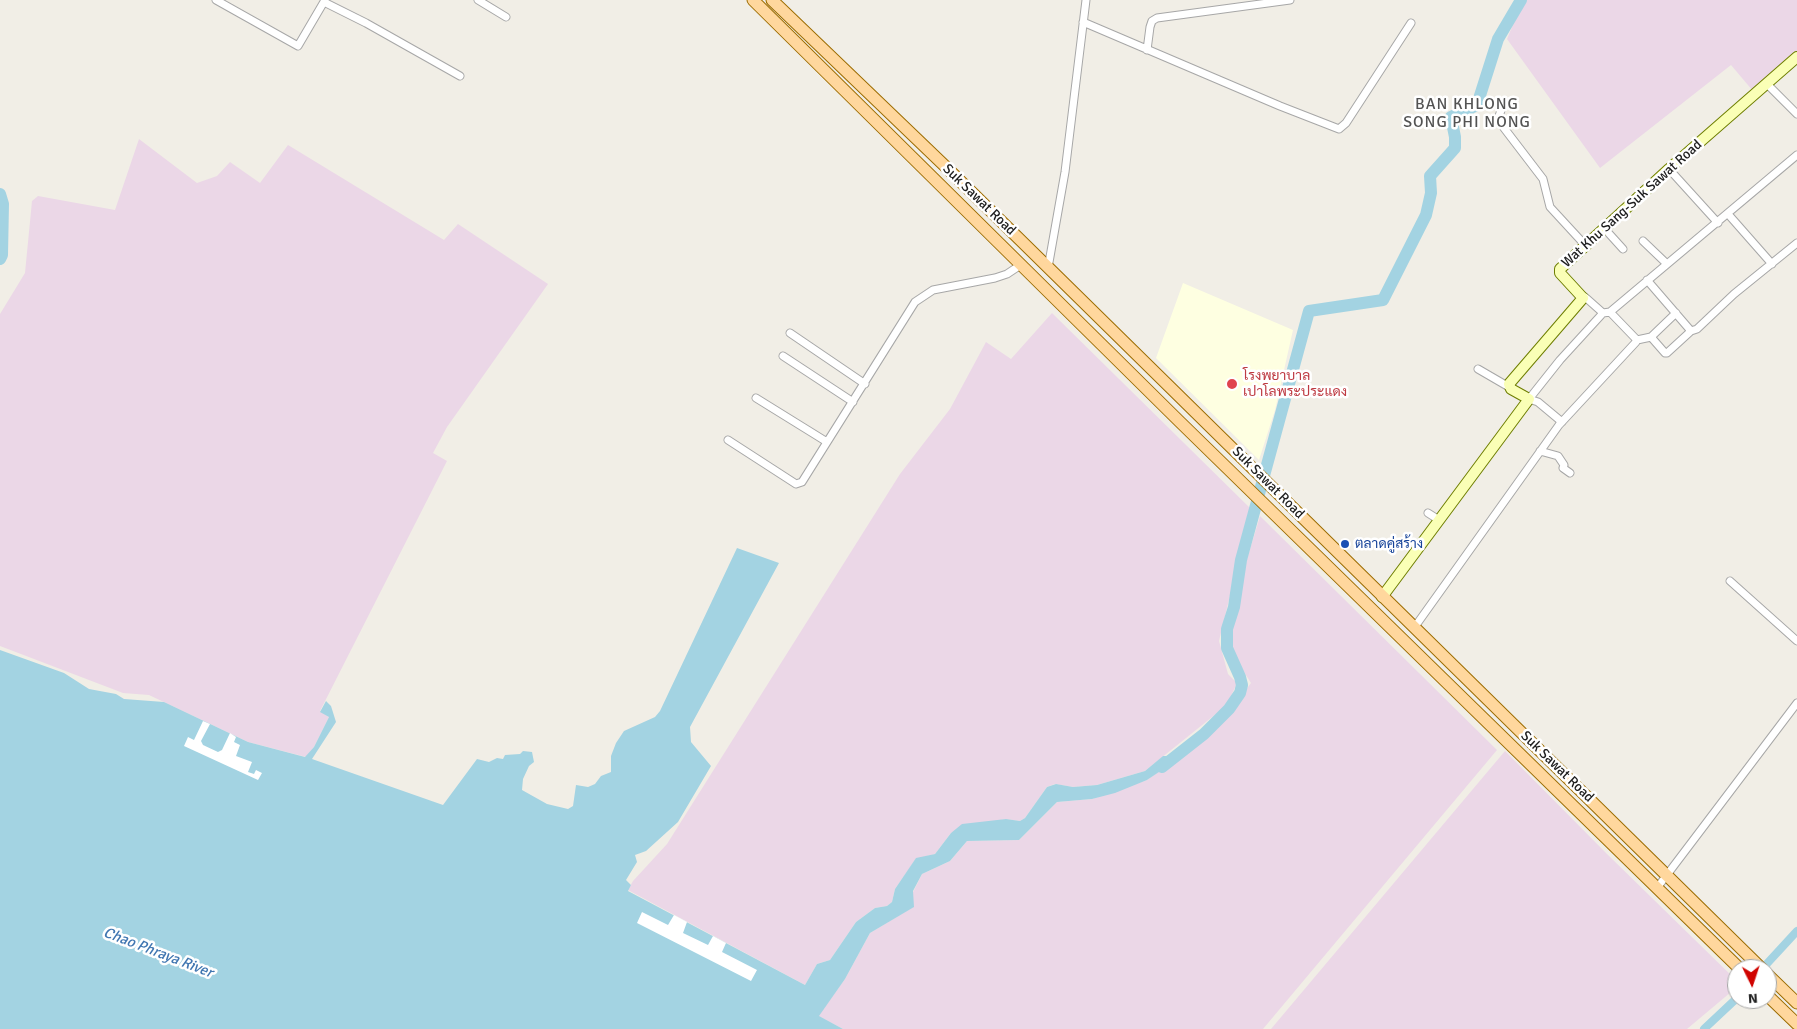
<!DOCTYPE html>
<meta charset="utf-8">
<style>
body{margin:0}
#map{position:relative;width:1797px;height:1029px;overflow:hidden;background:#f1eee6;font-family:Signika,sans-serif}
canvas{display:block}
.north{position:absolute;left:1727px;top:959px;width:50px;height:50px;box-sizing:border-box;background:#fff;border:1px solid #a6a6a6;border-radius:50%;rotate:176deg;font-size:14px;font-weight:700;line-height:20px;text-align:center;color:#202020}
.north::after{content:'';display:block;margin:auto;width:18px;height:22px;background:#d00400;clip-path:polygon(50% 0,100% 100%,50% 72%,0 100%)}
</style>
<div id="map">
<canvas width="1797" height="1029"></canvas>
<div class="north">N</div>
</div>
<script>
const c = document.querySelector('canvas').getContext('2d');
c.lineJoin = 'round';
function paint(path, color) {
  c.fillStyle = color;
  c.fill(path, 'evenodd');
}
function toPath(rows) {
  const path = new Path2D();
  for (const r of rows) {
    path.moveTo(r[0], r[1]);
    for (let i = 2; i < r.length; i += 2) path.lineTo(r[i], r[i + 1]);
  }
  return path;
}
function trace(path, color, width, dash) {
  c.strokeStyle = color;
  c.lineWidth = width;
  c.lineCap = dash ? 'butt' : 'round';
  c.setLineDash(dash || []);
  c.stroke(path);
}
function label(font, color, halo, rows, align = 'center') {
  c.font = font + ' Signika,Sarabun,sans-serif';
  c.lineWidth = 5;
  c.setLineDash([]);
  c.textBaseline = 'middle';
  c.strokeStyle = halo;
  c.fillStyle = color;
  for (const [text, x, y, turn = 0] of rows) {
    c.save();
    c.translate(x, y);
    c.rotate((+turn || 0) * Math.PI / 180);
    c.textAlign = isNaN(turn) ? turn : align;
    if (halo) c.strokeText(text, 0, 0);
    c.fillText(text, 0, 0);
    c.restore();
  }
}
paint(toPath([
 [1527,0,1797,0,1797,52,1753,91,1731,65,1600,168,1507,39,1517,15],
 [139,139,197,183,217,176,230,162,260,183,288,145,444,240,458,224,548,284,447,427,433,453,447,461,320,711,329,717,314,747,306,757,248,742,149,695,123,693,0,646,0,314,25,273,32,201,38,196,115,210],
 [1052,313,1251,509,1219,641,1228,674,1237,683,1227,705,1145,771,1097,785,1073,787,1055,784,1047,787,1025,818,1020,821,1005,819,951,833,935,854,916,859,895,889,892,902,887,906,875,908,856,922,830,960,817,964,805,985,628,890,633,881,667,844,900,474,950,409,986,342,1011,359],
 [1260,516,1497,750,1263,1029,843,1029,818,1016,845,979,870,933,913,907,913,892,922,874,950,861,967,841,1019,840,1057,802,1092,799,1147,780,1217,729,1251,683,1223,639],
 [1505,751,1607,854,1737,981,1737,987,1687,1029,1271,1029]
]), '#ebd7e7');
paint(toPath([
 [1183,283,1293,330,1275,410,1259,460,1156,358]
]), '#feffe1');
paint(toPath([
 [737,548,779,563,690,727,691,742,711,766,678,822,646,851,635,855,637,862,626,880,631,885,628,891,805,985,817,964,830,960,856,922,875,908,887,906,892,902,895,889,916,858,935,854,951,833,962,824,1006,819,1020,821,1025,818,1047,787,1056,784,1073,787,1097,785,1145,771,1163,756,1174,756,1177,760,1147,780,1115,793,1092,799,1057,802,1019,840,967,841,950,861,922,874,913,891,914,907,870,933,845,979,819,1016,843,1029,0,1029,0,650,64,673,89,689,116,694,124,699,164,702,248,742,305,757,314,747,329,717,320,712,326,701,331,706,336,722,312,759,443,805,477,759,489,762,497,758,503,759,505,755,520,754,523,751,532,752,534,762,529,766,523,779,522,790,547,804,568,809,573,806,576,785,588,787,595,784,601,776,611,772,611,756,616,743,624,731,655,717,660,711]
]), '#a3d3e2');
paint(toPath([
 [203,721,210,724,201,741,203,745,218,752,222,750,230,733,236,737,234,742,240,745,236,756,252,762,248,772,254,774,256,770,262,773,258,780,184,746,188,737,194,740],
 [642,912,668,925,674,915,687,922,683,933,708,945,713,936,726,943,722,952,757,970,751,981,637,923]
]), '#fff');
trace(toPath([
 [1762,969,1797,931],
 [1704,1029,1737,998]
]), '#a3d3e2', 8);
trace(toPath([
 [0,194,3,204,2,255,0,259],
 [1162,767,1204,734,1229,709,1240,693,1242,685,1240,677,1227,648,1227,629,1234,607,1241,560,1309,311,1383,300,1426,215,1431,193,1430,176,1455,148,1455,137,1451,117,1477,105,1498,39,1521,0]
]), '#a3d3e2', 12);
const street = toPath([
 [216,0,298,46,325,0],
 [478,0,506,17],
 [324,2,366,23,460,76],
 [1083,22,1280,106,1339,129,1346,123,1411,23],
 [1147,50,1150,27,1152,21,1157,18,1290,0],
 [1767,84,1797,114],
 [1504,102,1499,116,1504,128,1543,179,1550,207,1585,245],
 [1669,169,1718,223],
 [1728,214,1772,264],
 [1604,228,1623,249],
 [1643,241,1667,264],
 [1048,268,1065,172,1086,0],
 [1647,280,1691,331,1697,329,1734,294,1797,243],
 [1583,298,1585,297,1603,313],
 [790,333,865,384],
 [1651,337,1665,353,1667,353,1691,331],
 [1637,340,1651,337,1676,313],
 [783,356,853,402],
 [1478,369,1509,387],
 [756,398,827,442],
 [1562,422,1538,402,1529,399,1560,360,1603,313,1610,312,1797,155],
 [728,440,796,484,802,482,915,302,933,290,995,278,1007,274,1022,264],
 [1540,451,1558,456,1564,465,1563,468,1570,473],
 [1428,513,1439,520],
 [1730,581,1797,641],
 [1414,628,1559,425,1636,342,1637,340,1610,312],
 [1657,888,1797,703]
]);
const secondary = toPath([
 [1382,597,1529,399,1511,389,1509,384,1583,298,1560,273,1560,269,1669,169,1797,57]
]);
const primary = toPath([
 [753,0,1180,422,1740,969],
 [772,0,947,168,1762,969],
 [1767,974,1797,1003],
 [1767,995,1797,1024]
]);
trace(street, '#a7a7a7', 9);
trace(secondary, '#6e7e00', 12);
trace(primary, '#9c6c00', 13);
trace(street, '#fff', 7);
trace(secondary, '#faffb6', 10);
trace(primary, '#ffd79d', 11);
for (const [x, y, r, color] of [
 [1232,384,6,"#e0444e"],
 [1345,544,5,"#1a4fb4"]
]) {
  const dot = new Path2D();
  dot.arc(x, y, r, 0, 2 * Math.PI);
  c.fillStyle = color;
  c.fill(dot);
  trace(dot, '#fff', 2);
}
label('14px', '#202020', '#fff', [
 ["Suk Sawat Road",979,200,44],
 ["Wat Khu Sang-Suk Sawat Road",1632,204,-42],
 ["Suk Sawat Road",1268,483,45],
 ["Suk Sawat Road",1557,767,44]
]);
label('14px', '#be3a42', '#fff', [
 ["โรงพยาบาล",1243,376],
 ["เปาโลพระประแดง",1243,392]
], 'left');
label('14px', '#164399', '#fff', [
 ["ตลาดคู่สร้าง",1355,544]
], 'left');
label('italic 15px', '#4076b1', '#fff', [
 ["Chao Phraya River",158,953,21]
]);
c.letterSpacing = '1px';
label('16px', '#535353', '#fff', [
 ["BAN KHLONG",1467,105],
 ["SONG PHI NONG",1467,123]
]);
c.letterSpacing = '0px';
</script>
